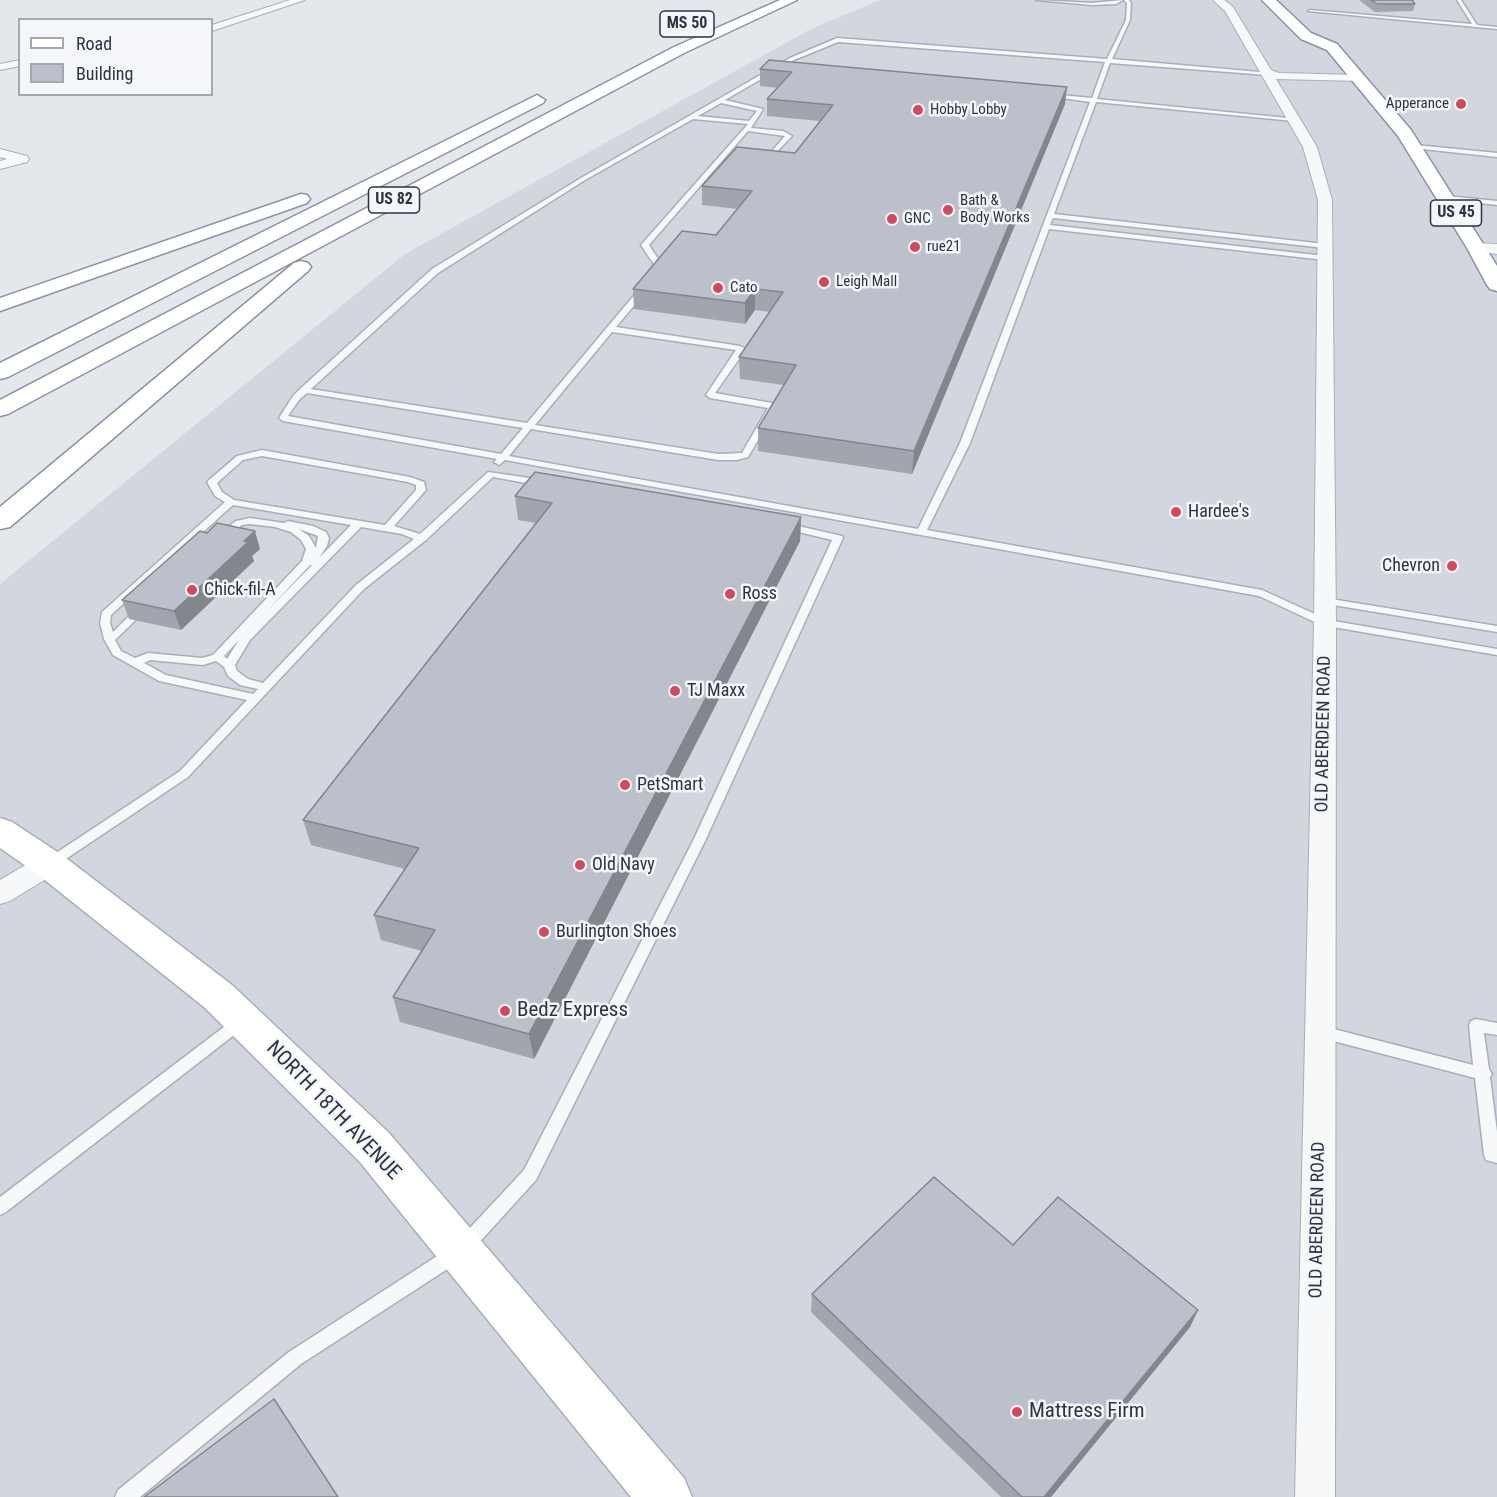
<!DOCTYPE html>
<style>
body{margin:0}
#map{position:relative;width:1497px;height:1497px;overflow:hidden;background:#e4e7ec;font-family:"Roboto Condensed",sans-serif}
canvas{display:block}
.legend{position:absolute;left:18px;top:18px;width:195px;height:78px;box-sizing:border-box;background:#f4f6f9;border:2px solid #a4a8b1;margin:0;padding:8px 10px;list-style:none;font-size:18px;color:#2b3445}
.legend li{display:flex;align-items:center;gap:12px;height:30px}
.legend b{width:30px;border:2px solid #a4a8b1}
</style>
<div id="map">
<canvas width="1497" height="1497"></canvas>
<ul class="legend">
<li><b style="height:8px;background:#fff"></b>Road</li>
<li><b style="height:16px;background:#bbc0ca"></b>Building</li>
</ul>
</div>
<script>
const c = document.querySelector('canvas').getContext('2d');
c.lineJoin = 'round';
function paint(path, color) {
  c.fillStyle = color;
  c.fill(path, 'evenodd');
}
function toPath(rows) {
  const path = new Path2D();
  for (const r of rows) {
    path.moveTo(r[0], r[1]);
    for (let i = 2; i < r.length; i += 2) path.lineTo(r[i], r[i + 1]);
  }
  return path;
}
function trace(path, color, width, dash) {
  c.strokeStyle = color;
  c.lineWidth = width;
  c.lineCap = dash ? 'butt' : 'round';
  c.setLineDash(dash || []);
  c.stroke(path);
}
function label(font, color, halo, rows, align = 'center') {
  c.font = font + ' "Roboto Condensed",sans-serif';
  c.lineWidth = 5;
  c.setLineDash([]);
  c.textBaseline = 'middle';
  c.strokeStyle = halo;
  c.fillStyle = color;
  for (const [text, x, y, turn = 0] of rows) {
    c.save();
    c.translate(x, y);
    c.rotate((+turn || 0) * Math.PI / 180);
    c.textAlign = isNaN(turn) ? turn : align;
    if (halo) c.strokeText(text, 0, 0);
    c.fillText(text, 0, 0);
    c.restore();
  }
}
paint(toPath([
 [880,0,1497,0,1497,1497,0,1497,0,584,405,254,811,29]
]), '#d2d6de');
const lane = toPath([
 [1036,0,1092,3,1123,0,1116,4,1092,5,1036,0],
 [1124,0,1129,0,1131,3,1130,20,1112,59,1271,73,1268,75,1110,63,1097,99,1297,119,1294,121,1096,102,1054,214,1325,244,1329,246,1325,248,1053,218,1050,225,1325,256,1329,258,1325,260,1049,229,970,443,927,530,1262,590,1328,620,1497,649,1497,655,1321,625,1259,596,505,460,499,465,494,462,497,459,283,421,279,418,293,396,301,388,432,269,581,178,790,58,837,38,1107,59,1126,20,1127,3,1124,0],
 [838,42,1105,62,1092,98,1050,94,1047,96,1090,102,960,443,918,529,509,456,531,429,718,460,737,460,748,457,776,410,776,406,772,403,715,393,744,352,744,348,740,346,616,327,648,289,644,287,641,287,527,423,311,389,438,273,585,180,693,119,748,124,641,245,657,269,653,273,660,275,665,269,649,245,748,131,785,136,765,159,765,161,767,162,792,136,783,131,751,128,763,109,725,100,794,60,838,42],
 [721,103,757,111,749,121,698,116,721,103],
 [612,332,736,350,706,395,710,398,768,408,742,453,718,454,535,425,612,332],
 [307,393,523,428,501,454,288,416,299,400,307,393],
 [1457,0,1461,0,1477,25,1497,27,1497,29,1308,11,1310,10,1472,24,1457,0],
 [1415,145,1497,153,1497,157,1413,148,1415,145],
 [1447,196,1497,201,1497,205,1445,199,1445,197,1447,196],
 [262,450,410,477,424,482,426,490,394,526,420,534,488,472,543,480,548,483,543,486,493,477,426,540,364,589,188,777,54,867,44,867,42,864,44,861,180,771,247,700,159,681,113,655,104,639,100,623,102,612,225,502,215,496,207,482,209,480,237,456,262,450],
 [262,456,408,482,416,485,416,490,385,525,234,500,222,492,217,483,243,460,262,456],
 [233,505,351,525,319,558,327,546,329,538,326,532,313,526,288,521,284,523,250,518,236,521,217,535,217,539,225,539,242,525,250,524,275,527,291,532,301,540,306,549,302,561,213,655,202,658,148,653,135,658,121,651,115,640,147,609,146,607,138,607,113,632,110,623,111,615,233,505],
 [361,527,402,534,414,539,356,585,263,683,248,679,237,671,235,665,250,640,361,527],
 [299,529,318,536,316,548,309,536,299,529],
 [310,565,312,565,267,611,310,565],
 [239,640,227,659,224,656,239,640],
 [150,660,203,665,216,661,224,667,228,676,240,685,258,689,253,694,166,675,144,663,150,660],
 [785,523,842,536,843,538,705,841,536,1180,466,1257,301,1364,140,1497,115,1497,118,1490,289,1352,454,1245,524,1170,693,841,832,540,782,528,782,524,785,523],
 [1325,598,1497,626,1497,632,1321,603,1320,601,1325,598],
 [242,1015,247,1017,249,1021,247,1025,6,1212,0,1215,0,1197,237,1017,242,1015],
 [1476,1019,1497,1023,1497,1035,1484,1033,1489,1069,1492,1074,1490,1077,1497,1132,1497,1163,1486,1160,1484,1155,1475,1078,1322,1038,1317,1036,1315,1032,1317,1028,1322,1026,1473,1065,1469,1025,1471,1021,1476,1019]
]);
const street = toPath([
 [290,0,305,0,212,31,212,25,290,0],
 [1213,0,1224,0,1233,7,1271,70,1279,73,1360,75,1366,78,1360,81,1276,79,1317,147,1332,200,1336,623,1335,1497,1295,1497,1314,623,1318,200,1303,147,1225,11,1213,0],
 [20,60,20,66,0,70,0,64,20,60],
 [0,149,27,156,29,159,27,162,0,169,0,161,7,159,0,157,0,149],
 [1477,243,1497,244,1497,254,1472,251,1469,248,1477,243],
 [49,854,59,857,63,864,59,871,10,901,0,904,0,880,39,857,49,854]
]);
const secondary = toPath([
 [0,818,12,822,62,855,232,985,389,1133,684,1478,692,1497,631,1497,359,1161,204,1007,36,873,0,848,0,818]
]);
const highway = toPath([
 [780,0,797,0,684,53,8,414,0,416,0,400,674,47,780,0],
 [1262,0,1276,0,1311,33,1337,44,1411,130,1497,266,1497,291,1490,289,1487,285,1467,248,1398,136,1327,50,1301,39,1262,0],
 [537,95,545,100,543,103,8,377,0,379,0,363,537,95],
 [301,194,307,195,310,199,307,203,0,311,0,298,301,194],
 [301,261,308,263,311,267,308,271,10,527,0,529,0,507,294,263,301,261]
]);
trace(lane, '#a9aeb7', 3);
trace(street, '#a9aeb7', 2);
trace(secondary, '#a9aeb7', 3);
trace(highway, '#8b94a3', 3);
paint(lane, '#f7f8fa');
paint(street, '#f7f8fa');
paint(secondary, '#fff');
paint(highway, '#fff');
paint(toPath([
 [1359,0,1412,0,1415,4,1413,11,1375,12],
 [769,60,1065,104,912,474,758,451,758,428,784,385,740,379,739,357,770,312,755,310,745,324,634,309,633,289,716,235,738,209,702,205,702,186,795,153,820,121,767,116,767,99,778,88,760,86,760,69],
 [515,496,801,517,800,541,534,1059,400,1022,393,997,422,951,381,940,374,915,405,869,311,845,303,820,536,523,518,520],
 [260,549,252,556,254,561,181,630,129,619,122,600],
 [1013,1245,1198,1310,1190,1327,1051,1497,1001,1497,811,1312,812,1294]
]), '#a1a5ae');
paint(toPath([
 [1067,87,1065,104,912,474,914,451],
 [755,289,755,310,745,324,745,303],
 [801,517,800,541,534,1059,529,1034],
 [255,531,260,549,252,556,254,561,181,630,174,611],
 [1198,1310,1190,1327,1051,1497,1044,1497]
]), '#83868d');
const building = toPath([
 [1371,0,1412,0,1415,4,1377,4,1371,0],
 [769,60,1067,87,914,451,758,428,796,365,739,357,783,292,755,289,745,303,633,289,682,231,716,235,752,191,702,186,737,147,795,153,833,105,767,99,792,72,760,69,769,60],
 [535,472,801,517,529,1034,393,997,435,930,374,915,419,848,303,820,552,503,515,496,535,472],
 [217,523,255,531,244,541,248,542,174,611,122,600,200,531,207,533,217,523],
 [934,1177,1013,1245,1058,1197,1198,1310,1044,1497,1022,1497,812,1294,934,1177],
 [274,1399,338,1497,144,1497,274,1399]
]);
paint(building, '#bbc0ca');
trace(building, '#83868d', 1.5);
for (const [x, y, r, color] of [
 [1461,104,6,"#d1495b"],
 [918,110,6,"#d1495b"],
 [948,210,6,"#d1495b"],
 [892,219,6,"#d1495b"],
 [915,247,6,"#d1495b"],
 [824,282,6,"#d1495b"],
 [718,288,6,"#d1495b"],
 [1176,512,6,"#d1495b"],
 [1452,566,6,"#d1495b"],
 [192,590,6,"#d1495b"],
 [730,594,6,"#d1495b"],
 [675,691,6,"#d1495b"],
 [625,785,6,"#d1495b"],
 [580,865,6,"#d1495b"],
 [544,932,6,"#d1495b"],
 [505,1011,6,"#d1495b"],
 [1017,1412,6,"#d1495b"]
]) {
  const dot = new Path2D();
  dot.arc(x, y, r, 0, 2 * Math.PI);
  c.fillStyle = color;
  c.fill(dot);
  trace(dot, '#f4f6f9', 2);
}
label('15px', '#2b3445', '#f4f6f9', [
 ["Apperance",1449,104,"right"],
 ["Hobby Lobby",930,110],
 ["Bath &",960,201],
 ["Body Works",960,218],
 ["GNC",904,219],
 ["rue21",927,247],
 ["Leigh Mall",836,282],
 ["Cato",730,288]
], 'left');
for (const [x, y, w] of [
 [687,24,54],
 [394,200,51],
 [1456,213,51]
]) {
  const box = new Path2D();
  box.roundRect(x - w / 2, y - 13, w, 26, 4.5);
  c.fillStyle = '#f4f6f9';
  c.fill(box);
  trace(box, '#2b3445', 1.5);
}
label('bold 16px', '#2b3445', null, [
 ["MS 50",687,24],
 ["US 82",394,200],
 ["US 45",1456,213]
]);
label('18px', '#2b3445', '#f4f6f9', [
 ["Hardee's",1188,512],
 ["Chevron",1440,566,"right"],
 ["Chick-fil-A",204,590],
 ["Ross",742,594],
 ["TJ Maxx",687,691],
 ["PetSmart",637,785],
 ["Old Navy",592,865],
 ["Burlington Shoes",556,932]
], 'left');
label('18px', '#2b3445', '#f4f6f9', [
 ["OLD ABERDEEN ROAD",1324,734,-89],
 ["OLD ABERDEEN ROAD",1318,1220,-89]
]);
label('21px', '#2b3445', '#f4f6f9', [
 ["Bedz Express",517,1011],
 ["Mattress Firm",1029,1412]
], 'left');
label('21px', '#2b3445', '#f4f6f9', [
 ["NORTH 18TH AVENUE",333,1111,46]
]);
</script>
